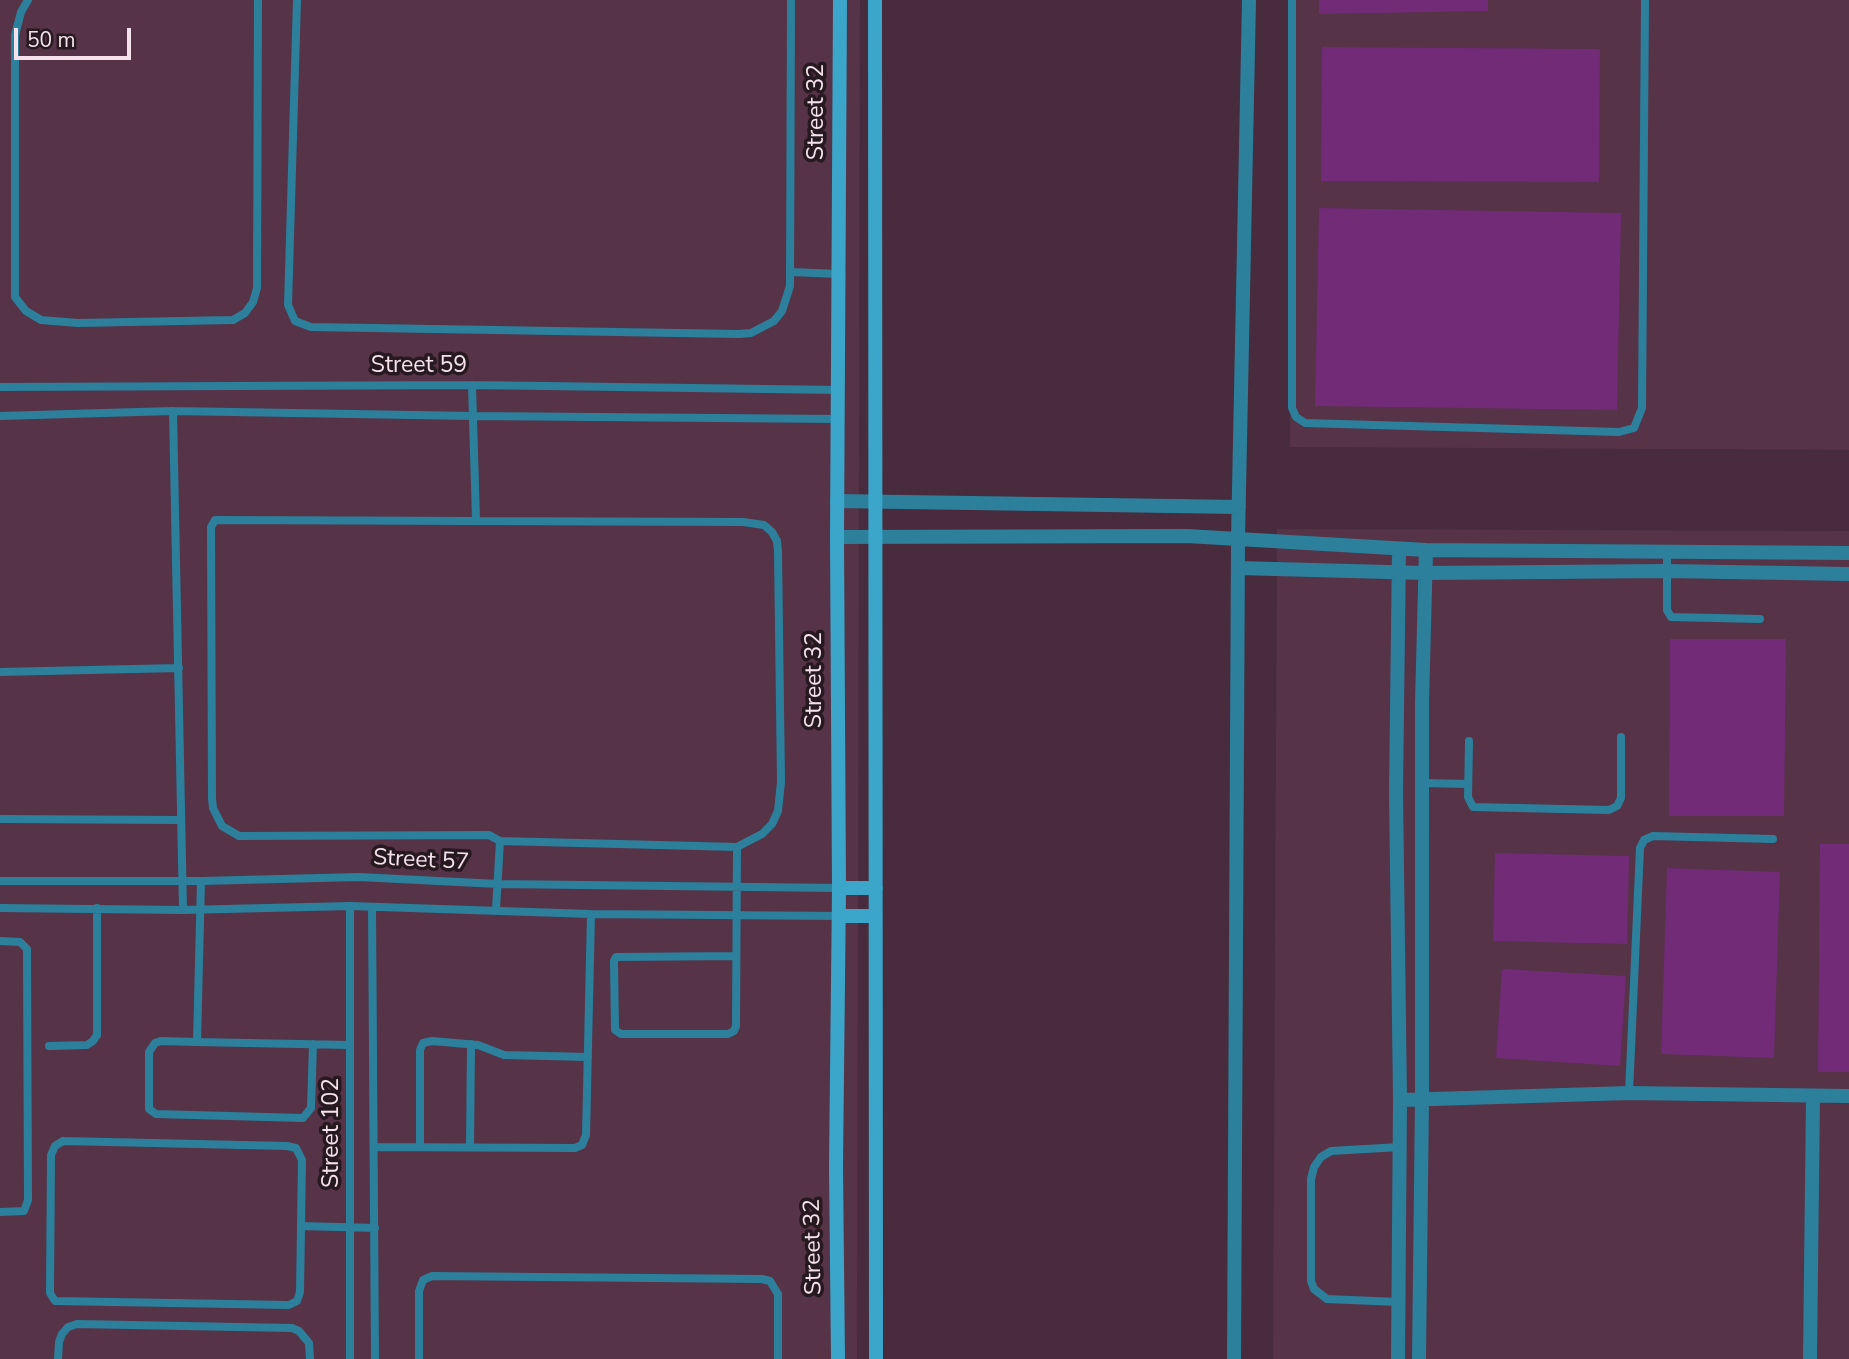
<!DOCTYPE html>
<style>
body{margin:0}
#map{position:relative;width:1849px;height:1359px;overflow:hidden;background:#482b3c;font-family:"Nunito Sans",sans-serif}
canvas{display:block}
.scale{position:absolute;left:14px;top:28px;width:117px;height:32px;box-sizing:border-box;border:4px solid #f5e1ec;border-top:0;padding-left:9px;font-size:21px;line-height:24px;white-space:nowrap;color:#f5e1ec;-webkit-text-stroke:5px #261920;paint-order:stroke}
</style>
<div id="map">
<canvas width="1849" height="1359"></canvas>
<div class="scale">50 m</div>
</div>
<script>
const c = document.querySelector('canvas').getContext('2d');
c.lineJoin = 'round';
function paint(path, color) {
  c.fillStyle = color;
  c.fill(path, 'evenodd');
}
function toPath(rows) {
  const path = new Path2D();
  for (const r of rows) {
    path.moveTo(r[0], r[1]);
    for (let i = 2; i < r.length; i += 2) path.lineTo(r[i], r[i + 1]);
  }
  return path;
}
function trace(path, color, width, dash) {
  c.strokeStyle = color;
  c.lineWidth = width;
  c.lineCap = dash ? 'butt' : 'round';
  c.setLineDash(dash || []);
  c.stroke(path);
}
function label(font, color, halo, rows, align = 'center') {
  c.font = font + ' "Nunito Sans",sans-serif';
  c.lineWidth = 7;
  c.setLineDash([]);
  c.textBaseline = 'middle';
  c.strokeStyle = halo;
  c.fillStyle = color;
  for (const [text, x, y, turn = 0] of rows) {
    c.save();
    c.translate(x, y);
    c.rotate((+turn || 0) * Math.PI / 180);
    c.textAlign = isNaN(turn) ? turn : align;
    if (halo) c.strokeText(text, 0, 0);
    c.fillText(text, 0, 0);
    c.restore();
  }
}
paint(toPath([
 [0,0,860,0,857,1359,0,1359],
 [1289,0,1849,0,1849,450,1290,447],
 [1277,529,1849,531,1849,1359,1273,1359]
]), '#563347');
paint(toPath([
 [1319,0,1488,0,1488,11,1319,14],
 [1322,47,1600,49,1599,182,1321,181],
 [1319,208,1621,213,1617,410,1315,406],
 [1670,639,1786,639,1784,816,1669,816],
 [1820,844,1849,844,1849,1072,1818,1072],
 [1495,853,1629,856,1627,944,1493,941],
 [1667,868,1780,872,1774,1058,1661,1054],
 [1502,969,1626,976,1620,1066,1496,1058]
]), '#712b77');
trace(toPath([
 [28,0,21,12,15,35,15,297,26,311,41,320,78,323,233,320,245,313,253,302,257,288,258,0],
 [297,0,288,305,295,321,311,327,739,334,751,333,774,321,782,311,790,286,791,0],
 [1292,0,1292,408,1296,417,1305,423,1619,432,1634,428,1642,408,1645,0],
 [790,272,839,274],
 [472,385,476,520],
 [0,387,472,385,839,390],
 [173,411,183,910],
 [0,416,173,411,473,416,839,419],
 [1667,550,1667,610,1671,617,1760,619],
 [0,672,179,668],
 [1469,741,1468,797,1473,807,1609,810,1617,806,1621,798,1621,737],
 [1422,783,1468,784],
 [0,819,181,820],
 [0,881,201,881,359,877,498,884,839,888],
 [350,906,350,1359],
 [372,907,375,1359],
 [0,908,183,910,350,906,591,914,839,916],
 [496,909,500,841,737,847,762,834,772,824,778,811,781,782,778,552,777,541,772,532,764,525,743,522,215,520,211,527,212,798,213,808,222,826,239,836,489,835,500,841],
 [0,941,20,942,27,949,28,1200,24,1211,0,1212],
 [736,956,616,957,614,961,615,1030,621,1034,728,1034,734,1031,736,1026,737,847],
 [197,1042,201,881],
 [313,1044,311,1108,303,1118,156,1114,149,1109,149,1052,155,1043,161,1041,197,1042,350,1045],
 [49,1046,87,1045,93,1041,97,1035,97,908],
 [1629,1093,1640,848,1644,840,1653,836,1773,839],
 [63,1141,287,1146,296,1148,302,1160,300,1292,297,1301,289,1305,55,1301,50,1293,51,1155,55,1146,63,1141],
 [375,1147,575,1148,582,1145,586,1135,591,914],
 [420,1147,420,1050,423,1043,432,1041,478,1045,504,1055,588,1057],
 [470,1147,471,1044],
 [301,1226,375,1228],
 [1398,1302,1327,1299,1314,1289,1311,1281,1311,1179,1314,1167,1321,1157,1331,1151,1400,1147],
 [58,1359,59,1342,62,1334,68,1327,77,1324,292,1328,299,1331,309,1343,310,1359],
 [419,1359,419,1291,423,1280,432,1276,762,1279,770,1281,778,1294,778,1359]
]), '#2c809c', 8);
trace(toPath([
 [837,501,1239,507],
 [837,537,1187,536,1426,550,1849,553],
 [1238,568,1425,573,1667,571,1849,574],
 [1400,1100,1629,1093,1849,1096],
 [1234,1359,1238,539,1249,0],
 [1398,1359,1400,1100,1396,791,1399,549],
 [1419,1359,1422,1098,1422,703,1426,550],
 [1810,1359,1813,1096]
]), '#2c809c', 14);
trace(toPath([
 [875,0,876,1359],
 [839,888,876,888],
 [839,916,875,916],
 [838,1359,836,1166,839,888,837,537,840,0]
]), '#3ba6ca', 14);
label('23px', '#f5e1ec', '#261920', [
 ["Street 32",817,112,-90],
 ["Street 59",419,366],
 ["Street 32",815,680,-90],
 ["Street 57",421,861,3],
 ["Street 102",332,1133,-90],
 ["Street 32",814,1247,-91]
]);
</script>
